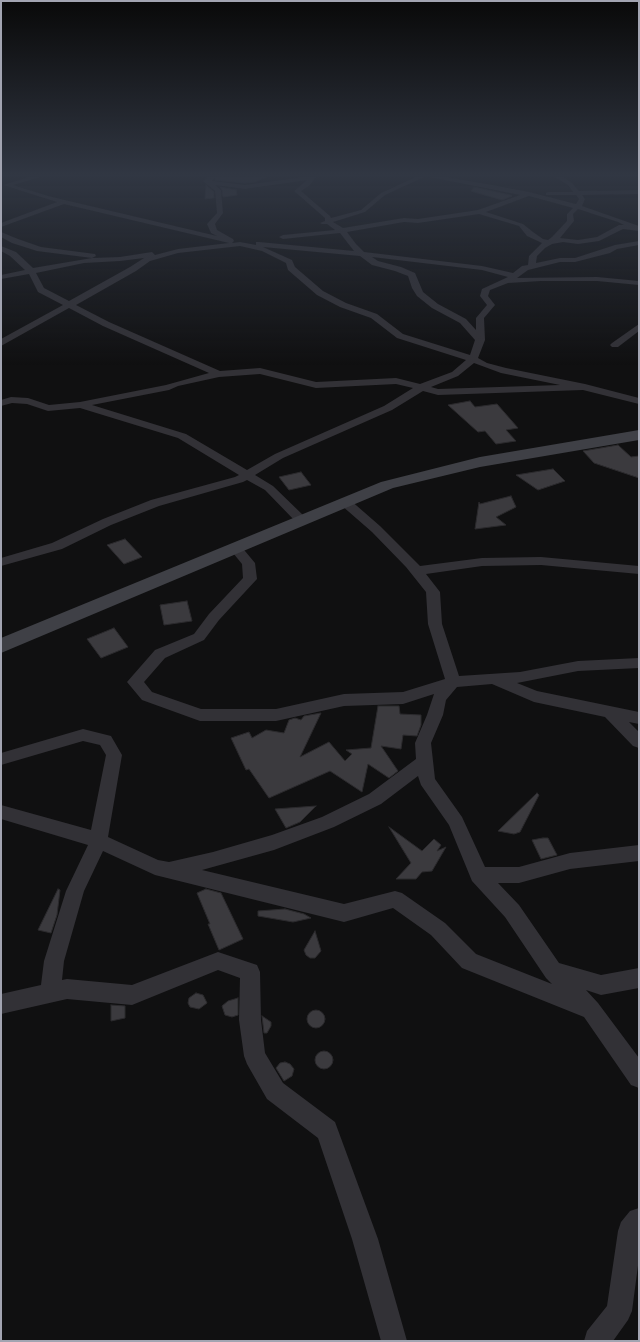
<!DOCTYPE html>
<style>
body{margin:0}
#map{position:relative;width:640px;height:1342px;overflow:hidden;background:#101011;font-family:"Archivo Narrow",sans-serif}
canvas{display:block}
.frame{position:absolute;inset:0;border:2px solid #a2a4b1;pointer-events:none}
</style>
<div id="map">
<canvas width="640" height="1342"></canvas>
<div class="frame"></div>
</div>
<script>
const c = document.querySelector('canvas').getContext('2d');
c.lineJoin = 'round';
function paint(path, color) {
  c.fillStyle = color;
  c.fill(path, 'evenodd');
}
function toPath(rows) {
  const path = new Path2D();
  for (const r of rows) {
    if (r.length === 3) {
      path.moveTo(r[0] + r[2], r[1]);
      path.arc(r[0], r[1], r[2], 0, 2 * Math.PI);
      continue;
    }
    path.moveTo(r[0], r[1]);
    for (let i = 2; i < r.length; i += 2) path.lineTo(r[i], r[i + 1]);
  }
  return path;
}
function trace(path, color, width, dash) {
  c.strokeStyle = color;
  c.lineWidth = width;
  c.lineCap = dash ? 'butt' : 'round';
  c.setLineDash(dash || []);
  c.stroke(path);
}
const building = toPath([
 [216,177,266,177,255,182,245,183,215,180,216,177],
 [206,185,214,192,214,198,205,199,206,185],
 [220,187,237,190,236,190,237,195,223,197,222,190,220,187],
 [474,187,510,195,512,196,502,200,471,191,474,187],
 [470,401,475,407,497,404,518,428,506,430,516,441,496,444,485,431,478,432,448,405,470,401],
 [618,445,631,457,639,456,639,478,594,463,583,451,618,445],
 [553,469,565,481,538,490,516,475,553,469],
 [301,472,311,485,289,490,279,477,301,472],
 [511,496,516,507,496,517,506,525,475,529,479,502,480,504,511,496],
 [125,539,142,557,124,564,107,545,125,539],
 [187,601,192,621,164,625,160,605,187,601],
 [114,628,128,647,101,658,87,639,114,628],
 [378,706,399,706,400,714,421,715,421,725,417,736,403,735,401,749,381,746,398,771,389,778,368,764,362,792,330,771,269,798,249,769,246,770,231,738,249,732,252,738,266,730,284,733,289,720,295,718,301,720,304,716,321,713,300,757,329,742,345,761,352,754,346,750,371,748,378,706],
 [537,793,539,795,520,832,514,834,498,831,537,793],
 [316,806,300,822,286,828,275,809,316,806],
 [389,827,422,851,434,839,441,845,437,851,446,847,432,871,422,872,416,879,396,879,411,863,389,827],
 [543,838,548,838,557,855,541,859,532,840,543,838],
 [58,889,60,890,57,915,51,933,38,930,58,889],
 [206,889,221,893,243,939,219,950,208,924,210,924,197,893,206,889],
 [285,909,304,914,311,918,293,922,258,916,258,911,285,909],
 [315,931,321,951,315,958,310,958,306,955,304,950,315,931],
 [196,993,203,995,207,1003,199,1009,190,1007,188,1003,189,998,196,993],
 [238,998,238,1015,232,1017,225,1015,222,1006,228,1001,238,998],
 [111,1005,125,1006,125,1018,111,1021,111,1005],
 [316,1019,9],
 [262,1016,271,1022,271,1026,267,1033,264,1033,262,1016],
 [324,1060,9],
 [285,1062,290,1064,294,1069,292,1076,284,1081,276,1068,280,1063,285,1062]
]);
paint(building, '#3b3a3e');
trace(building, '#2b2a2d', 1);
paint(toPath([
 [29,177,40,177,13,185,48,196,217,236,211,233,207,224,217,213,215,191,203,181,208,177,215,177,212,181,245,185,304,177,316,177,309,186,301,191,330,216,331,218,361,210,381,193,416,177,424,177,385,195,365,212,333,222,343,228,404,218,418,219,478,210,520,195,430,177,445,177,498,186,529,192,576,204,579,199,576,195,546,195,546,193,548,192,573,192,568,185,555,177,563,177,572,183,579,191,639,190,639,194,582,195,585,199,582,206,639,226,639,231,623,229,599,241,578,244,563,242,552,244,545,248,537,256,536,263,560,258,575,258,615,245,639,241,639,245,617,249,610,253,575,262,560,262,528,270,517,278,597,277,639,281,639,285,597,281,541,281,508,283,490,290,488,296,495,305,484,318,485,340,478,358,487,363,506,368,585,384,639,398,639,404,583,390,438,395,423,391,392,410,283,458,255,475,273,486,305,517,307,520,305,523,297,523,265,490,247,480,243,482,159,506,111,525,62,549,1,566,1,558,52,543,103,519,151,500,235,477,239,475,178,438,80,408,48,411,27,404,12,403,1,406,1,400,11,397,28,398,49,405,80,402,166,385,209,373,103,326,69,308,1,346,1,339,63,305,38,292,29,274,1,279,1,275,25,270,10,256,1,251,1,246,16,252,33,268,92,258,37,251,12,243,1,237,1,232,18,239,41,247,95,254,96,256,92,258,120,257,152,252,155,255,178,249,229,243,64,204,1,227,1,223,57,202,3,185,29,177],
 [307,180,294,191,325,218,325,221,320,223,322,224,327,224,335,230,283,235,279,237,283,239,340,233,354,251,259,242,256,242,256,245,240,242,232,243,234,241,233,239,217,230,215,224,223,213,221,190,215,185,245,189,307,180],
 [529,196,573,208,567,214,567,221,552,237,548,240,543,239,533,232,523,224,486,212,529,196],
 [578,209,618,222,624,225,619,225,597,237,578,240,560,238,574,221,573,214,578,209],
 [479,214,519,226,527,236,542,243,529,256,528,265,522,266,513,273,482,266,364,252,356,244,347,232,404,222,418,223,479,214],
 [240,246,262,251,286,263,288,270,317,295,340,307,371,318,397,338,466,360,452,372,420,384,396,378,316,382,260,368,220,371,109,322,76,305,136,271,150,261,178,253,240,246],
 [263,247,360,256,372,265,395,271,408,276,412,288,417,296,432,308,460,323,475,340,470,355,403,334,377,314,346,303,323,291,295,267,292,260,263,247],
 [372,257,482,270,508,277,482,289,480,296,487,305,476,318,476,330,466,319,438,304,423,292,415,273,401,267,378,261,372,257],
 [144,258,130,267,69,301,44,288,36,273,84,263,120,261,144,258],
 [474,363,501,373,560,385,438,389,431,387,458,376,474,363],
 [260,374,316,388,396,384,413,388,384,406,275,454,247,470,186,434,92,405,169,390,178,386,219,377,260,374],
 [639,324,639,331,618,347,612,347,610,345,612,343,639,324],
 [345,498,349,499,380,526,420,566,482,558,541,557,639,566,639,574,541,565,482,566,426,574,440,592,442,624,459,676,520,672,578,661,639,658,639,668,578,671,517,683,537,691,639,712,639,724,629,722,639,732,639,748,633,746,605,717,534,702,492,684,457,687,446,700,443,715,431,743,435,779,462,817,485,867,519,867,570,853,639,845,639,861,570,869,519,883,498,883,519,905,559,963,601,975,639,968,639,988,601,995,586,990,598,1003,639,1058,639,1088,631,1085,584,1017,462,968,431,935,393,908,344,922,155,875,103,851,84,891,64,961,62,980,67,979,132,985,218,952,257,965,260,972,261,1020,265,1053,283,1083,335,1122,378,1239,407,1341,381,1341,352,1239,318,1138,267,1099,247,1064,244,1056,239,1020,240,978,218,970,132,1005,67,999,1,1014,1,994,41,985,44,961,66,891,88,845,1,819,1,805,91,830,106,755,100,745,83,741,1,765,1,753,83,729,111,736,122,755,108,837,158,860,169,862,213,852,272,835,322,817,369,794,416,759,415,743,427,715,434,694,403,704,344,706,276,721,200,721,142,700,127,682,155,650,194,634,209,614,243,578,242,564,229,548,230,545,235,544,240,545,255,563,257,579,219,620,204,640,165,658,144,682,152,692,201,709,276,709,344,694,403,692,445,679,428,624,426,592,406,567,372,532,341,505,339,502,341,499,345,498],
 [418,776,421,785,449,825,472,881,505,917,546,978,552,984,476,954,445,923,402,893,395,891,344,904,202,870,274,850,334,827,381,804,418,776],
 [639,1208,639,1258,632,1311,628,1320,613,1341,584,1341,587,1331,607,1306,618,1231,621,1222,630,1211,639,1208]
]), '#323136');
paint(toPath([
 [639,430,639,440,480,467,393,488,1,653,1,638,381,482,480,457,639,430]
]), '#3f4046');
const sky = c.createLinearGradient(0, 0, 0, 365);
sky.addColorStop(0, '#090909');
sky.addColorStop(0.48, '#313743');
sky.addColorStop(1, '#31374300');
c.fillStyle = sky;
c.fillRect(0, 0, 640, 365);
</script>
